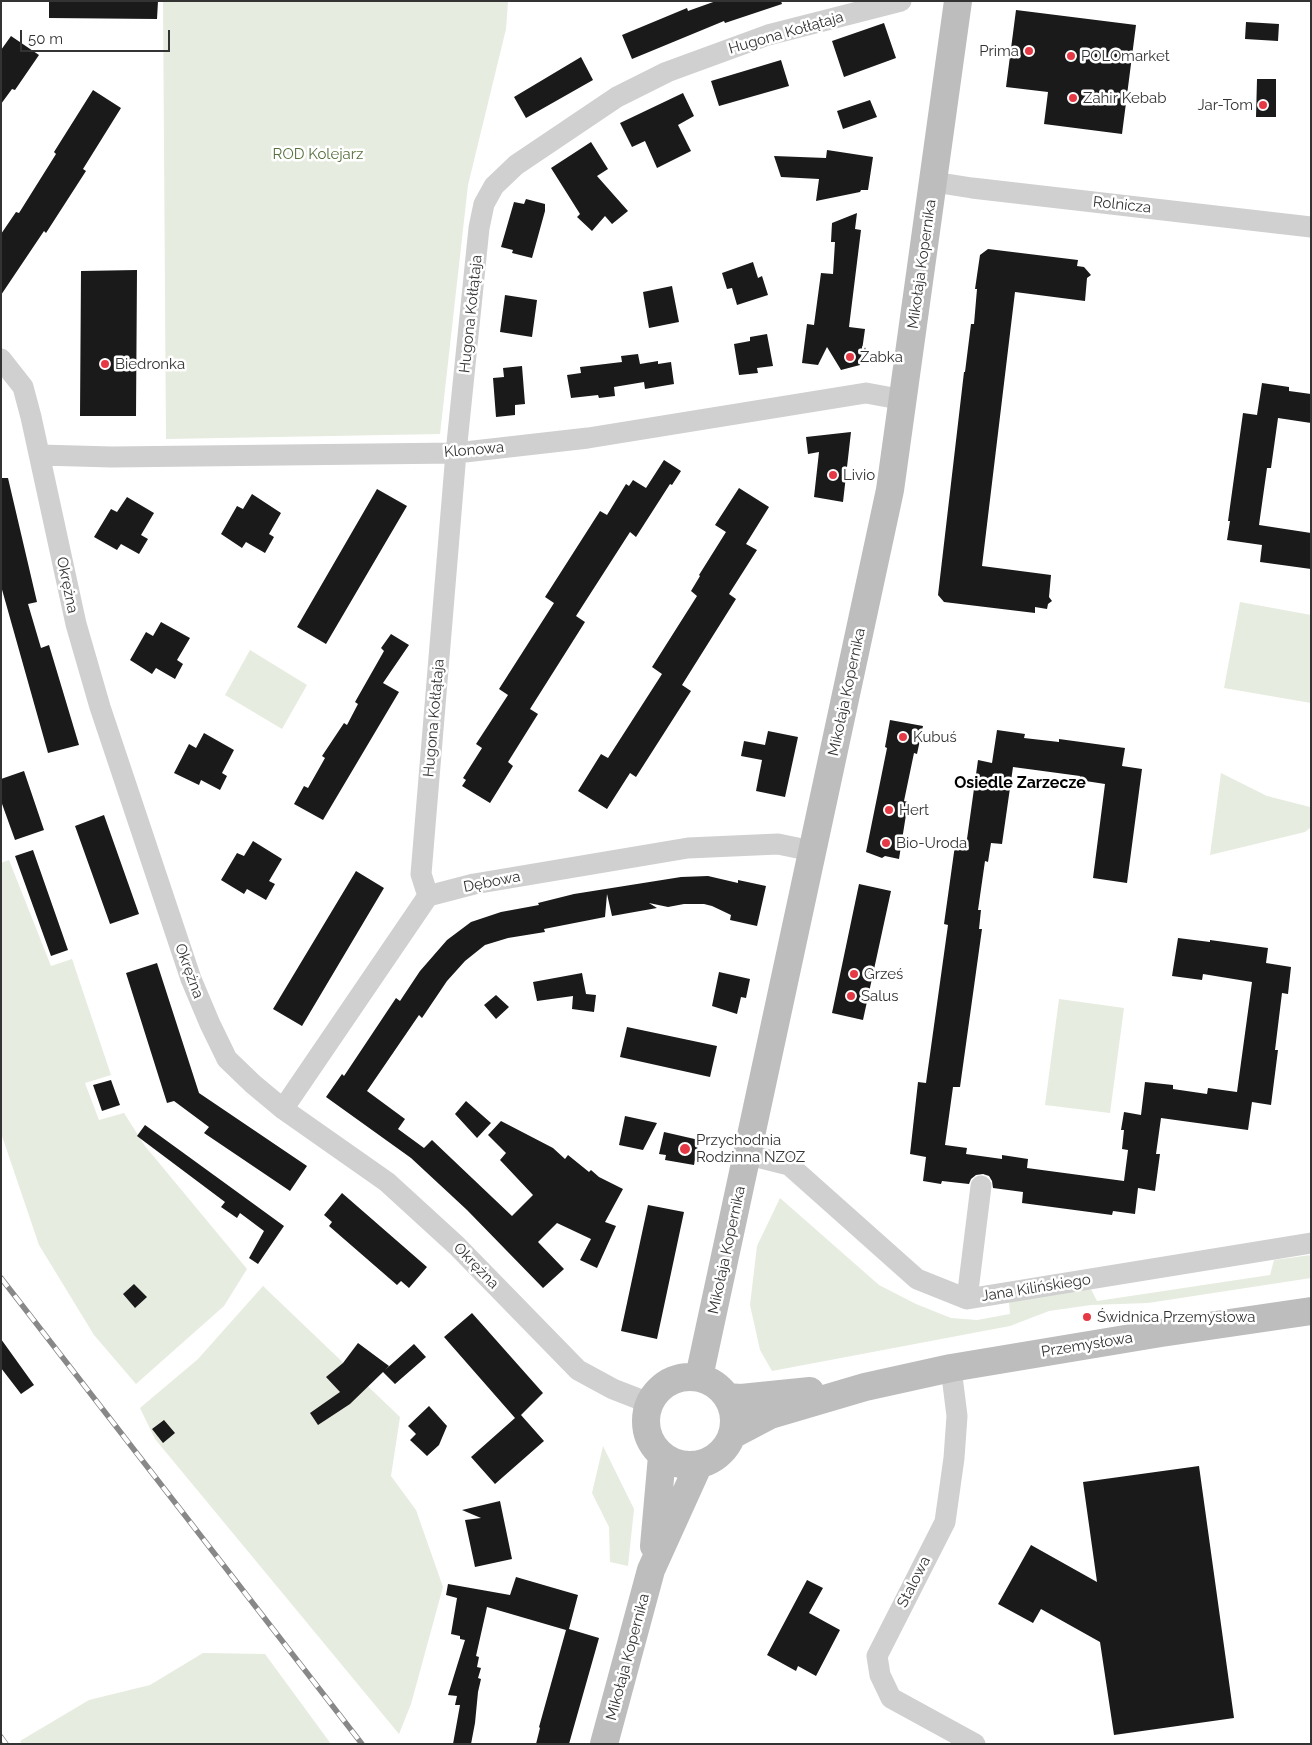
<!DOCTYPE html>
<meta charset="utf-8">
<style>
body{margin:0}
#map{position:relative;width:1312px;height:1745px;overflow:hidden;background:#fff;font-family:Raleway,sans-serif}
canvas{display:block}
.frame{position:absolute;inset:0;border:2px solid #333;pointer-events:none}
.scale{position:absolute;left:20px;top:30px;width:150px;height:22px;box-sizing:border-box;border:2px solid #333;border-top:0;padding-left:6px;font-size:15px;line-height:18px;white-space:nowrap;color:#333;-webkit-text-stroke:4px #fff;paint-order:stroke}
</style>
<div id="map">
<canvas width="1312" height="1745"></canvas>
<div class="frame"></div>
<div class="scale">50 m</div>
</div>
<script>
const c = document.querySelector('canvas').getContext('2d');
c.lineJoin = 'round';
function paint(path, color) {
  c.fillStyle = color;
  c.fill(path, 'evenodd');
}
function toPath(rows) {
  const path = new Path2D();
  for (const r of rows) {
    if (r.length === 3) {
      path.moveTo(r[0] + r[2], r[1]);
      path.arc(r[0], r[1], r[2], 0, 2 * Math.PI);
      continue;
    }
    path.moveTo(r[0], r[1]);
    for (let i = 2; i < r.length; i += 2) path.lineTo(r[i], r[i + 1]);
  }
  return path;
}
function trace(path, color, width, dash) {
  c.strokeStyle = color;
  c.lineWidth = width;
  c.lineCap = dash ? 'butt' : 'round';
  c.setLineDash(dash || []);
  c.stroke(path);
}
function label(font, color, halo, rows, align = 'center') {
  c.font = font + ' Raleway,sans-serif';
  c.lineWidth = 5;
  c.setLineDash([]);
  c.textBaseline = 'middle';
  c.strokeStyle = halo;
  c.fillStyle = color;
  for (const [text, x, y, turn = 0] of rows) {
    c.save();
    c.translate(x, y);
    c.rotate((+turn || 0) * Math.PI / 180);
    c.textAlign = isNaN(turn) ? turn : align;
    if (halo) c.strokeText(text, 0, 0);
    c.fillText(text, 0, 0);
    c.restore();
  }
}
paint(toPath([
 [163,1,508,1,506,29,468,185,440,434,166,439],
 [1240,602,1311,615,1311,703,1224,688],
 [250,650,307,685,282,729,225,695],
 [1221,773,1267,796,1310,807,1311,827,1305,832,1210,855],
 [9,860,51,966,72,959,111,1075,85,1083,99,1120,124,1113,145,1146,247,1269,224,1306,136,1384,94,1335,39,1245,1,1133,1,863],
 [1059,999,1124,1008,1110,1113,1045,1105],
 [780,1198,879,1285,916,1304,951,1318,977,1320,1010,1314,1009,1301,1091,1289,1097,1301,1270,1275,1274,1260,1311,1255,1311,1278,1148,1303,1091,1305,1049,1311,1010,1326,772,1371,760,1350,750,1305,757,1246],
 [263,1286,400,1417,391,1476,416,1510,443,1587,411,1704,399,1734,155,1439,140,1408,198,1359],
 [603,1446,634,1509,628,1566,610,1562,609,1527,592,1493],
 [203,1653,265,1654,331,1744,22,1744,20,1741,89,1700,150,1685]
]), '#e6ecdf');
paint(toPath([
 [49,1,158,1,157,19,49,18],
 [716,1,781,1,782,4,725,23,724,21,632,59,622,35,687,8,688,11],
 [1016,10,1136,25,1122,134,1044,124,1048,92,1006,87],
 [1246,22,1279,24,1278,41,1245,39],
 [884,23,896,58,844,77,832,41],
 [11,36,39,55,15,90,12,89,1,104,1,50],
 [581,57,593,80,526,118,514,97],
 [781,60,789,86,719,106,711,81],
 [1257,79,1276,79,1276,117,1256,117],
 [93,90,121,108,83,169,86,171,46,233,44,231,1,295,1,234,16,212,19,213,56,154,54,152],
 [683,93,694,116,678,125,691,151,657,168,645,141,632,147,620,123],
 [870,100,877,117,843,129,837,111],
 [591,142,608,169,597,176,628,211,612,224,605,216,592,231,577,217,580,214,551,168],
 [827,150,873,157,868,190,861,190,860,192,816,201,819,179,781,177,774,156,826,158],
 [526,199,545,204,545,211,532,258,512,253,513,250,501,247,514,202,524,204],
 [857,213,855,229,861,230,849,327,865,329,860,365,841,370,827,347,818,365,802,363,807,324,814,325,821,273,833,274,835,242,831,242,832,223],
 [988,249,1078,260,1077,266,1084,267,1091,275,1087,278,1085,301,1015,292,982,566,1051,575,1049,597,1052,601,1048,604,1047,609,1035,607,1035,613,944,602,938,595,964,372,965,372,971,324,974,324,977,289,975,289,980,255],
 [753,262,758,278,762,276,768,295,737,305,732,288,727,289,722,273],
 [137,270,136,416,80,416,81,271],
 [672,286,679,322,649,328,643,292],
 [505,295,537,300,532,337,500,332],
 [767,334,773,366,757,368,758,373,739,375,734,344,750,341,750,337],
 [638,354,640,364,658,361,658,364,671,362,674,384,645,389,644,382,614,387,615,396,599,398,598,395,571,398,567,375,581,373,580,367,622,362,621,356],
 [522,366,525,404,515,405,515,415,496,417,493,378,504,377,503,368],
 [1262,383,1289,387,1289,391,1311,394,1311,423,1278,418,1271,468,1267,468,1259,525,1311,533,1311,569,1260,562,1262,545,1227,540,1230,521,1228,521,1243,413,1257,415],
 [851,432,843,502,814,497,819,452,808,454,806,437],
 [664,460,681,471,672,485,670,484,636,537,630,532,576,616,585,622,530,709,538,714,508,762,513,766,490,803,462,786,466,780,463,778,482,748,476,744,508,695,499,689,554,603,545,597,600,511,607,515,626,484,629,486,633,480,646,488],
 [1,478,8,478,37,602,28,604,41,648,49,645,79,745,48,753,1,586],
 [739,488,769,507,746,544,757,550,729,594,736,599,682,685,691,691,636,777,630,773,607,809,578,791,601,754,608,758,662,674,652,667,697,596,691,591,700,576,699,575,726,532,715,525],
 [377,489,407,506,326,644,297,627],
 [252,494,281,513,269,534,274,537,265,553,246,542,242,548,221,534,237,506,243,509],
 [127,497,154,513,141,535,148,539,139,554,121,544,117,550,94,537,111,509,117,512],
 [161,622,190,638,177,660,183,664,175,679,156,668,152,674,130,660,146,632,153,636],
 [391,634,409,645,383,683,399,692,323,820,294,804,304,786,308,788,325,758,322,756,344,723,347,725,358,704,355,702,384,651,381,648],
 [890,720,923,726,917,754,914,753,904,801,908,802,899,859,885,856,882,858,866,852,887,748,885,747],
 [997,730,1025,734,1024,738,1059,742,1059,739,1125,748,1122,766,1142,769,1127,883,1093,878,1105,784,1079,780,1080,776,1013,767,1002,844,991,843,988,862,985,861,978,910,981,910,979,929,982,929,960,1087,953,1087,945,1145,967,1148,966,1154,1002,1159,1002,1155,1028,1159,1027,1168,1124,1181,1128,1150,1122,1149,1124,1130,1121,1130,1124,1112,1141,1115,1145,1082,1173,1085,1173,1089,1207,1094,1208,1088,1237,1092,1252,982,1203,974,1202,980,1172,976,1178,938,1210,942,1210,940,1268,948,1266,963,1291,967,1288,994,1282,993,1275,1050,1278,1050,1271,1105,1252,1102,1248,1130,1161,1118,1156,1154,1160,1154,1155,1191,1138,1188,1135,1214,1113,1211,1112,1215,1022,1203,1023,1192,993,1188,992,1181,989,1176,983,1174,976,1175,971,1179,969,1184,942,1181,941,1184,923,1181,926,1157,910,1154,918,1082,926,1083,948,925,944,924,956,838,967,839,978,760,992,763],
 [768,731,798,737,785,797,756,791,762,760,741,756,744,741,765,745],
 [204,733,234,750,222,773,227,776,220,790,201,780,199,785,174,773,189,744,196,748],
 [24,771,44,830,15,840,1,801,1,779],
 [104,815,139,914,110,924,75,826],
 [253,841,282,859,269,881,275,884,266,900,247,889,244,894,221,880,237,853,244,856],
 [33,850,68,950,51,956,15,856],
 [356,871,384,888,302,1026,273,1009],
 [708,876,738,883,738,880,766,886,757,926,730,920,731,915,712,906,704,904,684,904,668,907,649,903,657,908,612,916,607,894,605,917,544,929,545,932,508,938,485,945,465,961,447,981,422,1018,419,1015,367,1091,405,1119,398,1129,424,1148,432,1140,512,1216,533,1195,500,1160,506,1153,488,1135,501,1121,553,1148,565,1159,568,1155,589,1172,591,1170,599,1177,623,1189,605,1222,616,1226,597,1268,580,1260,591,1239,557,1223,538,1242,564,1269,543,1288,467,1210,411,1158,326,1097,342,1074,344,1076,396,998,400,1001,420,971,447,940,471,922,501,912,539,905,538,903,574,894,681,877],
 [859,884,891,891,863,1020,832,1013],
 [157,963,199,1093,307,1166,290,1191,204,1133,209,1127,174,1101,167,1103,126,973],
 [719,972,750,979,746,998,741,997,737,1014,712,1006],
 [582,973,586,994,596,995,594,1012,572,1009,573,996,537,1001,533,982],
 [496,995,509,1007,496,1019,484,1005],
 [627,1027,717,1046,710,1077,620,1057],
 [111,1080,120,1105,102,1111,93,1085],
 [466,1101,491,1123,477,1138,455,1114],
 [625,1116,657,1123,643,1150,619,1145],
 [145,1125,284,1226,258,1264,249,1258,264,1231,240,1213,237,1218,221,1207,225,1202,137,1136],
 [664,1132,699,1140,694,1165,665,1160,666,1155,659,1154],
 [342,1193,427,1267,409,1288,401,1281,397,1285,329,1226,332,1222,324,1215],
 [648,1205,684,1212,657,1339,621,1331],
 [134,1284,147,1297,135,1308,123,1294],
 [472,1313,543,1393,521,1415,544,1441,495,1484,471,1457,515,1418,444,1337],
 [1,1339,34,1385,21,1394,1,1368],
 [358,1343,389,1366,385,1370,414,1344,426,1357,395,1384,383,1372,350,1404,318,1425,310,1413,340,1392,326,1377,343,1363],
 [429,1406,447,1426,439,1445,427,1456,410,1440,416,1434,408,1426],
 [164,1420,175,1433,163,1443,152,1429],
 [1199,1466,1234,1718,1114,1735,1100,1642,1041,1609,1033,1623,998,1604,1031,1545,1097,1582,1083,1482],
 [500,1501,512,1559,475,1567,465,1520,481,1518,462,1510],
 [516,1577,578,1595,569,1629,599,1638,569,1744,536,1744,540,1728,539,1727,566,1630,487,1607,476,1656,479,1657,477,1667,481,1668,478,1678,481,1679,478,1692,475,1723,471,1744,453,1744,460,1705,455,1705,457,1696,448,1695,465,1640,460,1639,460,1636,451,1634,457,1598,446,1595,448,1584,510,1595],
 [807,1580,823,1588,809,1613,840,1630,816,1676,798,1666,796,1671,767,1655]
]), '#1a1a1a');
trace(toPath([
 [934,182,972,188,1311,227],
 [1,359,23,387,31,417,76,624,100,707,191,979,210,1024,227,1059,253,1084,283,1109,387,1182,457,1246,578,1370,613,1389,649,1403],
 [40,455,112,457,456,453,588,438,866,393,904,400],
 [428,896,421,874,456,453,479,228,484,204,494,186,516,165,617,97,667,72,768,35,901,1],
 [283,1109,428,896,474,884,688,848,778,844,812,851],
 [747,1153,757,1157,789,1165,917,1279,967,1299,1311,1243],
 [967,1299,981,1186],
 [951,1368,957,1416,954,1458,945,1522,877,1656,880,1675,891,1698,975,1744]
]), '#d0d0d0', 21);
trace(toPath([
 [690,1421,44],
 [699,1377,890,490,958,1],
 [727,1397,741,1398,810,1391],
 [732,1435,770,1415,865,1387,951,1368,1161,1333,1311,1311],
 [654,1546,662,1456],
 [604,1744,651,1570,699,1464]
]), '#bdbdbd', 28);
const rail = toPath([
 [1,1278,362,1744],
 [1,1737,6,1744]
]);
trace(rail, '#888', 5.5);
trace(rail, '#fff', 4, [11]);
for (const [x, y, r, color] of [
 [1029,51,5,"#e63946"],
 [1071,56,5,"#e63946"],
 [1073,98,5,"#e63946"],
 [1263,105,5,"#e63946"],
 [850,357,5,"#e63946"],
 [105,364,5,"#e63946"],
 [833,475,5,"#e63946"],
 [903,737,5,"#e63946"],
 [889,810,5,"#e63946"],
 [886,843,5,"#e63946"],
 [854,974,5,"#e63946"],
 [851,996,5,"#e63946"],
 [685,1149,6,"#e63946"],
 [1087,1317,5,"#e63946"]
]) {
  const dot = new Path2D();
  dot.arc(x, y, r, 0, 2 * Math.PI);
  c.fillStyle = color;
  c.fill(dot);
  trace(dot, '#fff', 2);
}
label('15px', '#333', '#fff', [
 ["Hugona Kołłątaja",786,33,-16],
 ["Rolnicza",1122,205,6],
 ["Mikołaja Kopernika",922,264,-82],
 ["Hugona Kołłątaja",471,314,-84],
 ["Klonowa",474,450,-5],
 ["Okrężna",67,585,78],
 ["Mikołaja Kopernika",847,692,-78],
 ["Hugona Kołłątaja",434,718,-85],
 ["Dębowa",492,882,-11],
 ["Okrężna",189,971,70],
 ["Mikołaja Kopernika",727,1250,-78],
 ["Okrężna",476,1266,46],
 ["Jana Kilińskiego",1036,1288,-9],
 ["Przemysłowa",1087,1345,-9],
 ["Stalowa",914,1582,-63],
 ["Mikołaja Kopernika",628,1657,-75]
]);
label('15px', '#333', '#fff', [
 ["Prima",1019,51,"right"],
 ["POLOmarket",1081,56],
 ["Zahir Kebab",1083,98],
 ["Jar-Tom",1253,105,"right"],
 ["Żabka",860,357],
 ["Biedronka",115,364],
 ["Livio",843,475],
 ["Kubuś",913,737],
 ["Hert",899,810],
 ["Bio-Uroda",896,843],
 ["Grześ",864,974],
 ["Salus",861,996],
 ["Przychodnia",696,1140],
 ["Rodzinna NZOZ",696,1157],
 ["Świdnica Przemysłowa",1097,1317]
], 'left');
label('15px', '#56703f', '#fff', [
 ["ROD Kolejarz",318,154]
]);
label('bold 16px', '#000', '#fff', [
 ["Osiedle Zarzecze",1020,783]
]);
</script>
